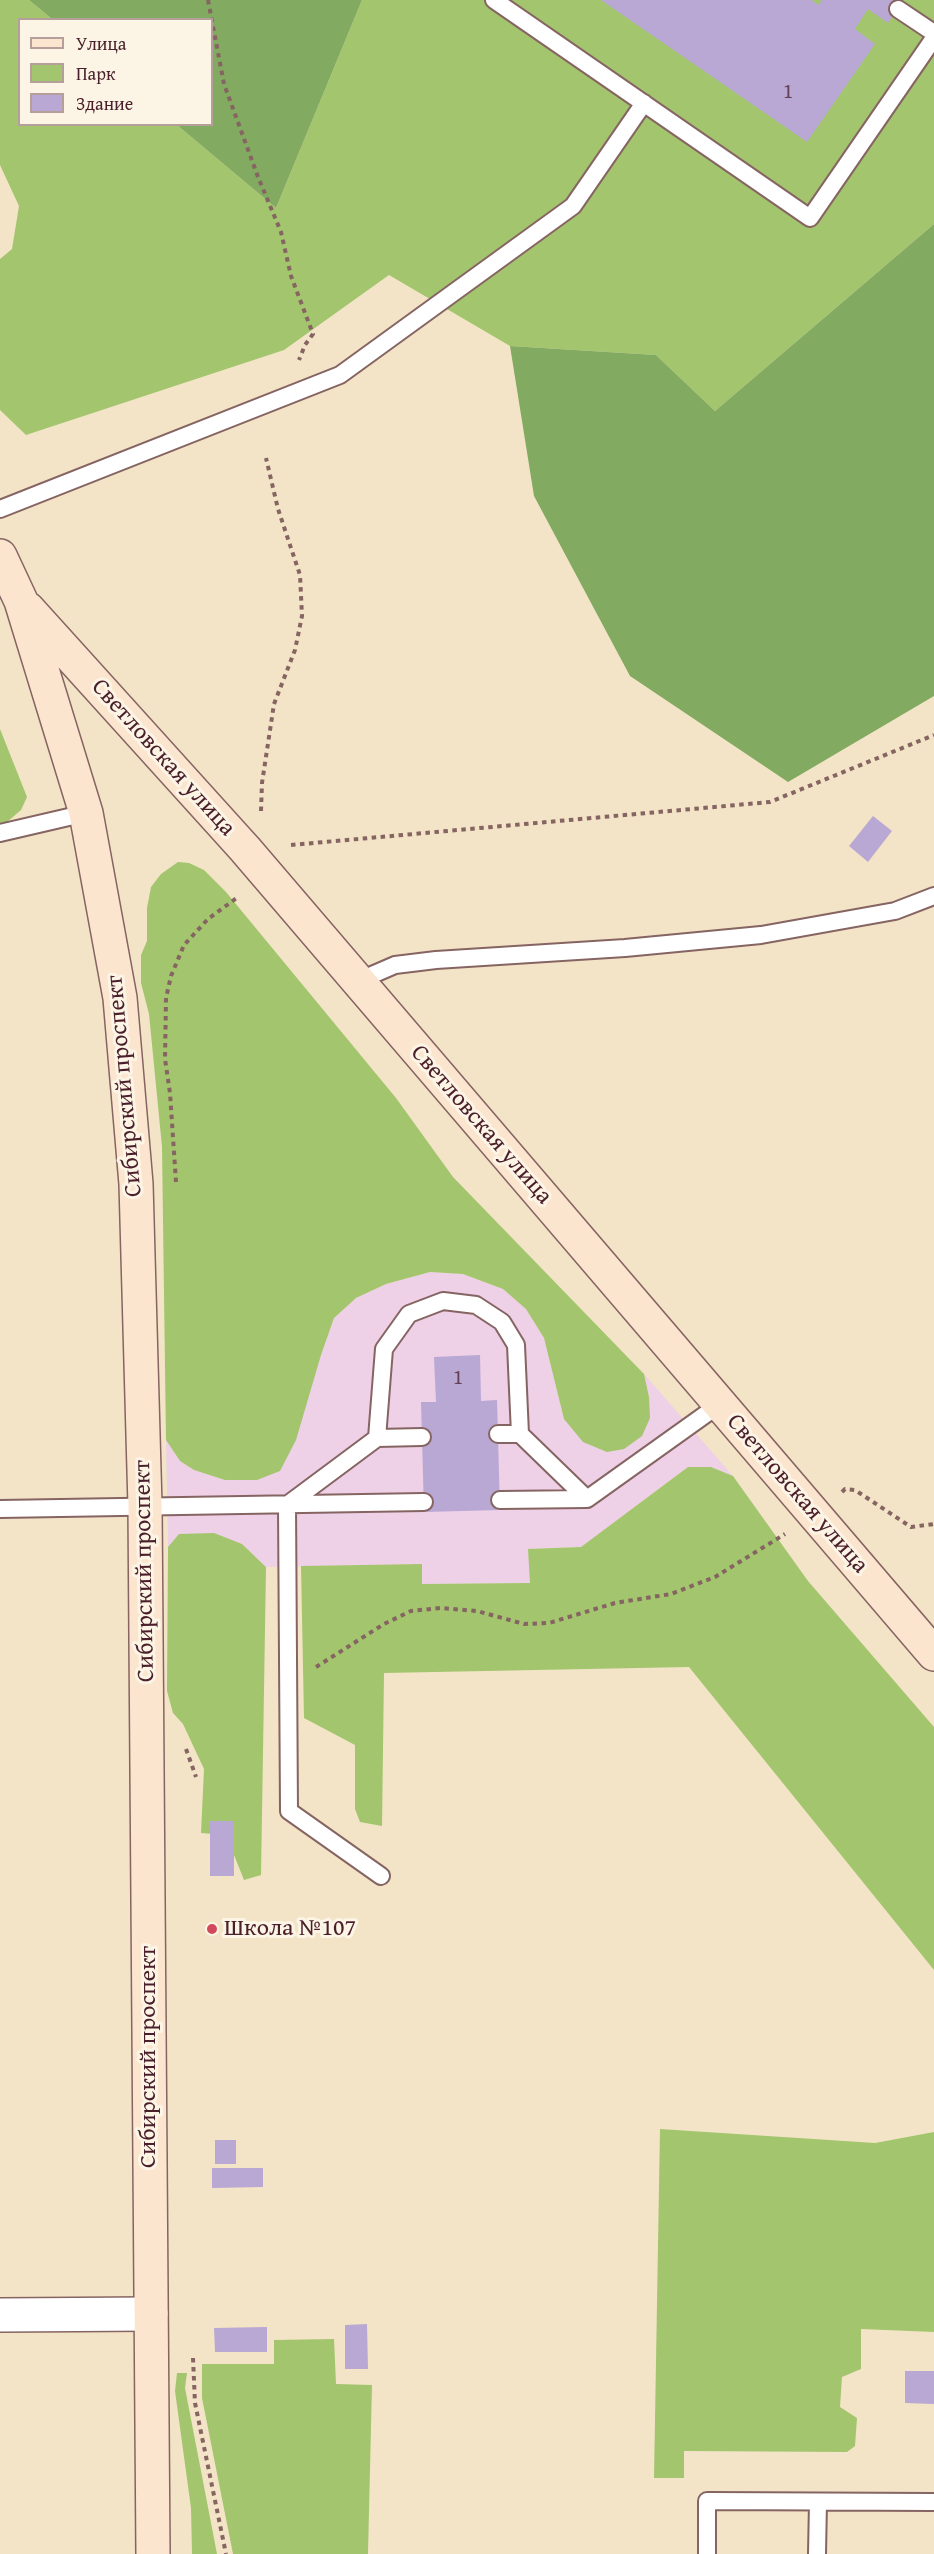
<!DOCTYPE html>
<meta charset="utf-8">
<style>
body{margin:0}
#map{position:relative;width:934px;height:2554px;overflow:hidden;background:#f3e4c7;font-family:"Gentium Book Plus",serif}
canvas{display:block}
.legend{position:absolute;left:18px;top:18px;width:195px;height:108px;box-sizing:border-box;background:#fcf5e5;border:2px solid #b59f9b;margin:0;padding:8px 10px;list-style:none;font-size:18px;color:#4a1f2b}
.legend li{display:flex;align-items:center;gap:12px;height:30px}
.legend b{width:30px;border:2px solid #b59f9b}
</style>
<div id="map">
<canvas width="934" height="2554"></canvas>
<ul class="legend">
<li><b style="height:8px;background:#fbe5cf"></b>Улица</li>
<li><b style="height:16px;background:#a3c56e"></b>Парк</li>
<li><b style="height:16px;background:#b9a7d4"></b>Здание</li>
</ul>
</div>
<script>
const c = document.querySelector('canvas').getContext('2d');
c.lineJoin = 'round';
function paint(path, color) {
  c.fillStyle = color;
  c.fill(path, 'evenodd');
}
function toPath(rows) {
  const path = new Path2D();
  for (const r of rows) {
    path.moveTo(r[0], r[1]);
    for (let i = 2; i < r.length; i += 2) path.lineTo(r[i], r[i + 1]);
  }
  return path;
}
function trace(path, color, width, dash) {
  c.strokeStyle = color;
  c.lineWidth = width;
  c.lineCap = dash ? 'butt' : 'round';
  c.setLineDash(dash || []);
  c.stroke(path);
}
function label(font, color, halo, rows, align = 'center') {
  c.font = font + ' "Gentium Book Plus",serif';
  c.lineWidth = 6;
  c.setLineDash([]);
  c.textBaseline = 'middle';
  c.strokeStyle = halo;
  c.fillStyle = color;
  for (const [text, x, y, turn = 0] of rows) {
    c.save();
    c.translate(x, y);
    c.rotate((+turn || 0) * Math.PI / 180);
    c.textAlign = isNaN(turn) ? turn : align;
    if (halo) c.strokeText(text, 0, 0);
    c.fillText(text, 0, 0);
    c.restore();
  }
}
paint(toPath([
 [430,1272,463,1274,503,1289,526,1309,544,1338,564,1419,649,1397,644,1374,733,1476,711,1467,688,1467,581,1547,528,1549,531,1583,422,1584,422,1564,266,1567,242,1544,180,1534,168,1547,166,1440,180,1461,194,1470,225,1480,257,1480,321,1355,334,1318,356,1298,386,1284]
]), '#eed0e7');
paint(toPath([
 [0,0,29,0,52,19,20,20,20,124,177,125,276,208,362,0,934,0,934,224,715,411,656,355,510,346,389,275,284,350,26,435,0,410,0,259,12,249,19,206,0,165],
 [0,729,27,797,21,810,7,822,0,823],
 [178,862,189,863,204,870,226,892,396,1098,453,1177,644,1374,649,1397,650,1418,642,1436,624,1449,607,1452,583,1442,564,1419,544,1338,526,1309,503,1289,463,1274,430,1272,386,1284,356,1298,334,1318,321,1355,296,1440,280,1471,257,1480,225,1480,194,1470,180,1461,166,1440,162,1147,149,1014,141,983,141,955,147,941,147,908,151,887,161,874],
 [688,1467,711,1467,733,1476,808,1581,934,1727,934,1970,689,1667,384,1673,382,1826,360,1822,355,1809,355,1745,304,1718,301,1566,422,1564,422,1584,530,1583,528,1549,581,1547],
 [214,1533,242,1544,266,1567,261,1875,244,1880,226,1835,201,1833,204,1769,183,1724,173,1713,167,1691,168,1547,179,1534],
 [660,2129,875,2143,934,2132,934,2332,861,2329,861,2369,842,2377,840,2407,857,2418,855,2446,847,2452,684,2451,684,2478,654,2478],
 [334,2339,336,2384,372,2385,368,2554,233,2554,202,2398,202,2364,274,2364,274,2340],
 [177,2373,187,2373,185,2388,217,2554,192,2554,191,2508,175,2391]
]), '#a3c56e');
paint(toPath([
 [29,0,362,0,276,208,177,125,212,124,212,20,52,19],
 [934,224,934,696,788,782,630,676,534,496,510,346,656,355,715,411]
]), '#82aa61');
paint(toPath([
 [601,0,812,0,818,5,822,0,904,0,888,23,868,9,855,29,875,44,807,142],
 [873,816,892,831,868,862,849,846],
 [480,1355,481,1401,497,1400,500,1510,424,1512,421,1402,436,1402,434,1357],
 [210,1821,234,1821,234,1876,210,1876],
 [215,2140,236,2140,236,2164,215,2164],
 [212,2168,263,2168,263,2187,212,2188],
 [367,2324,368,2369,345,2369,345,2325],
 [267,2327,267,2352,215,2352,214,2328],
 [905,2371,934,2371,934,2404,905,2403]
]), '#b9a7d4');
const lane = toPath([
 [494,0,810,218,934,38],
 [898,9,934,33],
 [0,509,340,375,573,206,644,103],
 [0,833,86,813],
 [358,981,395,965,436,960,625,948,761,935,895,911,934,896],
 [498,1434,520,1434,587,1499],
 [377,1438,384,1349,409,1314,443,1301,476,1305,502,1322,516,1345,520,1434],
 [500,1500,587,1499,720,1404],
 [0,1509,424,1502],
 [381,1876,289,1811,287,1505,377,1438,422,1437],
 [707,2554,707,2501,934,2502],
 [817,2554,818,2502]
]);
const street = toPath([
 [0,2315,151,2314]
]);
const secondary = toPath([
 [0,556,21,601,86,813,120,998,136,1184,145,1506,153,2554],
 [28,609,245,849,934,1654]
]);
trace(lane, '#856462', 20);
trace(street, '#856462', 36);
trace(secondary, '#856462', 36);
trace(toPath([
 [208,0,224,84,258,177,281,232,291,276,313,334,305,345,299,360],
 [261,811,262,783,274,704,295,650,302,616,300,575,278,509,266,458],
 [291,845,770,802,934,735],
 [176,1182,170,1093,165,1059,166,998,171,976,184,945,208,919,238,897],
 [842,1492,845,1489,855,1490,911,1527,934,1524],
 [316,1667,384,1624,411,1611,440,1608,477,1611,524,1624,549,1623,615,1603,671,1594,715,1577,785,1534],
 [186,1749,196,1777],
 [193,2358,195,2403,226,2554]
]), '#856462', 4, [4.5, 4.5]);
trace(lane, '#fff', 16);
trace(street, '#fff', 33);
trace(secondary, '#fbe5cf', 33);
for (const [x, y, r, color] of [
 [212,1929,6,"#d1495b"]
]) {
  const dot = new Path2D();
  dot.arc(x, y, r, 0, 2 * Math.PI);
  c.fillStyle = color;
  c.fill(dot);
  trace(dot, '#fcf5e5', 2);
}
label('21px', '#664155', null, [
 ["1",788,93],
 ["1",458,1379]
]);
label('24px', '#4a1f2b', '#fcf5e5', [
 ["Светловская улица",163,758,48],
 ["Сибирский проспект",125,1086,-95],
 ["Светловская улица",481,1125,49],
 ["Светловская улица",797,1494,49],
 ["Сибирский проспект",145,1571,-91],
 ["Сибирский проспект",149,2057,-90]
]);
label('24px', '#4a1f2b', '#fcf5e5', [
 ["Школа №107",224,1929]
], 'left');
</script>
